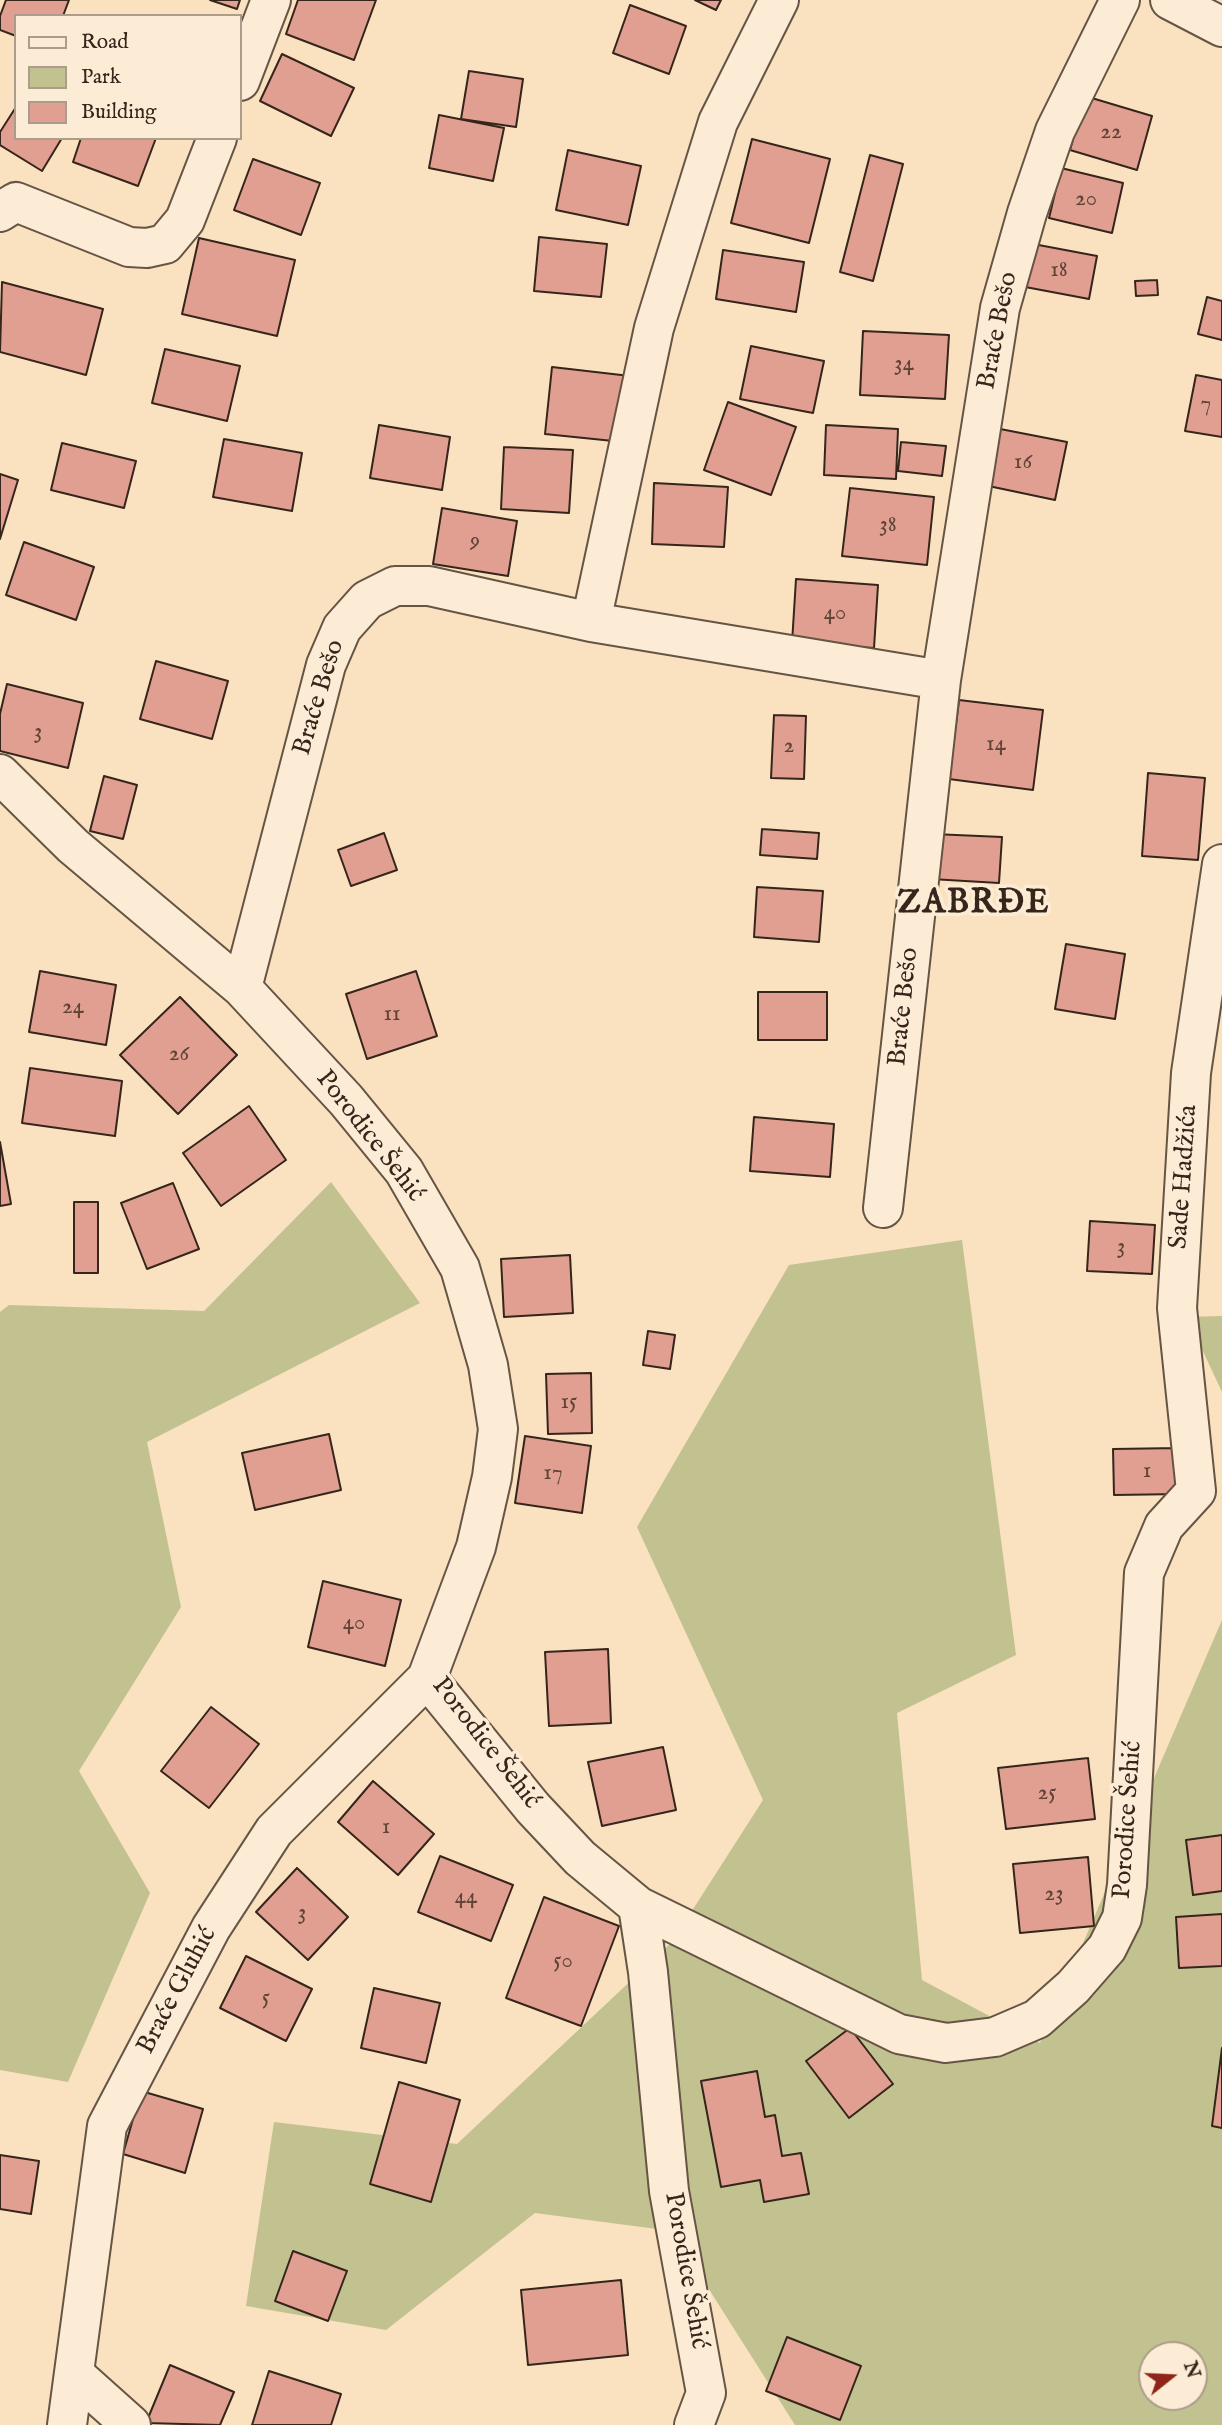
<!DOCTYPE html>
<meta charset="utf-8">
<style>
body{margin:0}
#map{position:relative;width:1222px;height:2425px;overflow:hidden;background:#fae1c0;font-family:"IM FELL English",serif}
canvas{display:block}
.legend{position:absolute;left:14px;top:14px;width:228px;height:126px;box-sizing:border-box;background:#fcecd6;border:2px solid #ac9c8b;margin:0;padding:9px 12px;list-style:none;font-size:21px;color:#35251a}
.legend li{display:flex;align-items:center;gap:14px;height:35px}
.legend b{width:35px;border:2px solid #ac9c8b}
.north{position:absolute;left:1138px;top:2341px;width:70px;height:70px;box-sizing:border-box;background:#fcecd6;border:2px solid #ac9c8b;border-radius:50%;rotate:72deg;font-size:19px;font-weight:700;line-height:28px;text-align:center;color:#35251a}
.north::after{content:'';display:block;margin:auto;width:24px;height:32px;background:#8f2418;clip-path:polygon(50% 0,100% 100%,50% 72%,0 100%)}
</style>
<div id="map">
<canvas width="1222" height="2425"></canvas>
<ul class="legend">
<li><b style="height:9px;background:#fcecd6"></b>Road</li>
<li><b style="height:19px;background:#c2c290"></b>Park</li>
<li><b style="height:19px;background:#e19f92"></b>Building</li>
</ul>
<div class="north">N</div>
</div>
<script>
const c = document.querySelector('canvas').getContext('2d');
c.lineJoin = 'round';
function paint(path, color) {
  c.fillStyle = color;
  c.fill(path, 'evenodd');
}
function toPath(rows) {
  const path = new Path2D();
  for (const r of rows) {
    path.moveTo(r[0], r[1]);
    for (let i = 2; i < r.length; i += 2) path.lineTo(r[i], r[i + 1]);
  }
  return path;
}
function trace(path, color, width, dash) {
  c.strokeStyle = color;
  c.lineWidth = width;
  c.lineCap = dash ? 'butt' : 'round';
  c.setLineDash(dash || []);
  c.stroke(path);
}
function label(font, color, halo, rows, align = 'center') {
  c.font = font + ' "IM FELL English",serif';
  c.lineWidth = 7;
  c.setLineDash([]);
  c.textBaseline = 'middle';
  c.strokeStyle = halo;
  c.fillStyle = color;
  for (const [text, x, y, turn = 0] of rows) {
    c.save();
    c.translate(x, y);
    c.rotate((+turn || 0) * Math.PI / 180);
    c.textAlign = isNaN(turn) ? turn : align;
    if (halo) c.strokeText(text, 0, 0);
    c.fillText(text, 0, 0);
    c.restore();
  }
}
paint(toPath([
 [331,1182,420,1303,147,1442,181,1607,79,1771,150,1893,68,2082,0,2070,0,1312,9,1305,204,1311],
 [962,1240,1016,1655,897,1713,922,1980,1040,2043,1222,1620,1222,2425,795,2425,672,2231,535,2213,386,2330,246,2306,274,2122,457,2144,672,1942,763,1800,637,1527,789,1265],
 [1152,2355,1194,2355,1194,2397,1152,2397],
 [1222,1316,1222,1392,1187,1317]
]), '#c2c290');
const building = toPath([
 [6,0,69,0,63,16,16,16,16,36,0,30,0,16,6,0],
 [210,0,240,0,237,9,210,0],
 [298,0,376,0,354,60,286,34,298,0],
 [695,0,721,0,716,10,695,0],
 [630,5,686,26,669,74,613,53,630,5],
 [282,54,354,88,331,136,260,101,282,54],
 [469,71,523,79,516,127,461,119,469,71],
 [1085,96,1152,116,1137,170,1070,150,1085,96],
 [16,107,16,138,62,138,42,171,0,145,0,132,16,107],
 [439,115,504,128,493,181,429,168,439,115],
 [81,138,156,138,138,186,73,162,81,138],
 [752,139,830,159,809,243,731,223,752,139],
 [568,150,641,166,628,225,556,210,568,150],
 [870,155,903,164,873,281,840,272,870,155],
 [253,159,320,183,301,235,234,210,253,159],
 [1061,168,1123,183,1112,233,1049,218,1061,168],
 [539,237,607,244,601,297,534,291,539,237],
 [199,238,295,260,277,336,182,314,199,238],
 [1028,243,1097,256,1089,299,1020,286,1028,243],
 [723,250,804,262,796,312,716,299,723,250],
 [1157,280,1158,295,1136,296,1135,281,1157,280],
 [2,282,103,309,86,375,0,352,2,282],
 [1207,297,1222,301,1222,340,1198,334,1207,297],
 [863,331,949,335,945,399,860,395,863,331],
 [751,346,824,361,813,413,740,399,751,346],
 [165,349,240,366,227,421,152,403,165,349],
 [552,367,630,376,623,442,545,434,552,367],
 [1196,375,1222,380,1222,437,1185,431,1196,375],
 [728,402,796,427,771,495,704,470,728,402],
 [379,425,450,437,442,490,370,478,379,425],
 [826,425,898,429,896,479,824,475,826,425],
 [990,427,1067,442,1055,500,979,484,990,427],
 [224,439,302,453,292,511,213,497,224,439],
 [901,442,946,446,942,476,898,471,901,442],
 [62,443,136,461,124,508,51,490,62,443],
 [504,447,573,450,569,513,501,509,504,447],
 [0,474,18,480,0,539,0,474],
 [654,483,728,487,724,547,652,544,654,483],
 [850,488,934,497,927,565,842,556,850,488],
 [442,508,517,521,508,576,433,564,442,508],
 [24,542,94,567,76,620,6,595,24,542],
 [796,579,878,585,874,648,792,643,796,579],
 [156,661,228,681,212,739,140,719,156,661],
 [7,684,83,703,68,768,0,751,0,714,7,684],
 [959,700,1043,710,1033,790,949,779,959,700],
 [774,715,806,716,804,779,771,778,774,715],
 [1148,773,1205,778,1198,860,1142,856,1148,773],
 [104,776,137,785,123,839,90,831,104,776],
 [762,829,819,833,817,859,760,855,762,829],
 [384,833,397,870,351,886,338,850,384,833],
 [933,834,1002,837,999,883,931,879,933,834],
 [757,887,823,891,819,942,754,937,757,887],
 [1066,944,1125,954,1115,1019,1055,1009,1066,944],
 [40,971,116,985,106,1045,29,1032,40,971],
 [416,971,437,1036,367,1059,346,994,416,971],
 [758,992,827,992,827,1040,758,1040,758,992],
 [180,997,237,1055,178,1114,120,1055,180,997],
 [30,1068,122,1081,115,1136,22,1123,30,1068],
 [249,1106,286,1160,221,1206,183,1153,249,1106],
 [754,1117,834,1124,830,1177,750,1171,754,1117],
 [0,1142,11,1204,0,1206,0,1142],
 [173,1183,199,1249,147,1269,121,1203,173,1183],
 [74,1202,98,1202,98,1273,74,1273,74,1202],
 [1090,1221,1155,1225,1152,1274,1087,1271,1090,1221],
 [570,1255,573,1313,504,1317,501,1259,570,1255],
 [648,1331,675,1335,670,1369,643,1365,648,1331],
 [591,1373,592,1433,548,1434,546,1374,591,1373],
 [329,1434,341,1490,255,1510,242,1453,329,1434],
 [525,1436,591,1446,582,1513,515,1503,525,1436],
 [1180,1448,1181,1494,1114,1495,1113,1449,1180,1448],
 [323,1581,401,1600,385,1666,308,1647,323,1581],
 [608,1649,611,1723,549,1726,545,1652,608,1649],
 [211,1707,259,1744,209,1808,161,1771,211,1707],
 [663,1747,676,1810,602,1826,588,1762,663,1747],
 [1088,1758,1095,1819,1006,1829,998,1768,1088,1758],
 [373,1781,434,1834,398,1875,338,1822,373,1781],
 [1222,1835,1222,1891,1193,1895,1186,1840,1222,1835],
 [440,1856,513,1885,491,1941,418,1912,440,1856],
 [1088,1857,1094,1926,1020,1933,1013,1864,1088,1857],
 [297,1868,348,1917,308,1960,256,1912,297,1868],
 [544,1897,619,1926,581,2026,506,1998,544,1897],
 [1222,1914,1222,1966,1179,1968,1176,1917,1222,1914],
 [246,1956,312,1989,286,2041,220,2008,246,1956],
 [374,1988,440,2003,426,2063,361,2048,374,1988],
 [850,2028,893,2084,849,2118,806,2061,850,2028],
 [1222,2048,1222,2128,1212,2126,1222,2048],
 [757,2071,765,2117,775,2115,782,2156,801,2153,809,2194,764,2202,760,2180,721,2187,701,2081,757,2071],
 [399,2082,460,2100,431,2202,370,2184,399,2082],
 [141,2091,203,2109,185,2173,123,2154,141,2091],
 [0,2155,39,2161,31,2214,0,2209,0,2155],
 [293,2251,347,2271,328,2321,275,2301,293,2251],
 [621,2280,628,2355,528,2365,521,2290,621,2280],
 [787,2337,861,2366,840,2420,766,2391,787,2337],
 [170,2365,234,2392,220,2425,146,2423,170,2365],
 [269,2371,341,2394,331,2425,252,2425,269,2371]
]);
paint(building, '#e19f92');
trace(building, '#35251a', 2);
const minor = toPath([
 [1170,0,1222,27],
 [240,81,271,0],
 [0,212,16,202,129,247,147,248,165,244,185,220,217,138],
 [591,622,654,328,718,122,779,0],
 [0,774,73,846,242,988,346,1100,404,1171,460,1268,488,1365,498,1429,492,1477,476,1547,427,1678,274,1831,211,1928,107,2126,67,2425],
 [242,988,326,665,342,628,367,600,395,586,429,586,591,622,941,680],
 [883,1208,941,680,1000,308,1027,213,1055,131,1120,0],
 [1196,1491,1177,1308,1191,1073,1222,864],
 [427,1678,533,1808,580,1858,638,1906,899,2034,946,2043,995,2037,1037,2019,1073,1987,1107,1948,1122,1918,1127,1885,1144,1573,1164,1526,1196,1491],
 [638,1906,648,1972,669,2191,706,2393,694,2425],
 [74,2374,131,2425]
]);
trace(minor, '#665444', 42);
trace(minor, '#fcecd6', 38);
label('23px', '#604438', null, [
 ["22",1111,133],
 ["20",1086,200],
 ["18",1059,271],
 ["34",904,365],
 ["7",1206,405],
 ["16",1023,463],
 ["38",888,526],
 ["9",475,542],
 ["40",835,614],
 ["3",38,733],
 ["14",996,745],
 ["2",789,747],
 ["24",73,1008],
 ["11",392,1015],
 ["26",179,1055],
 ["3",1121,1248],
 ["15",569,1403],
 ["1",1147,1472],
 ["17",553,1474],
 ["40",354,1624],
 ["25",1047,1794],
 ["1",386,1828],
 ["23",1054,1895],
 ["44",466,1898],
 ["3",302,1914],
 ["50",563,1962],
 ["5",266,1999]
]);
label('26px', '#35251a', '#fcecd6', [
 ["Braće Bešo",999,331,-79],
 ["Braće Bešo",320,698,-73],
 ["Braće Bešo",905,1007,-84],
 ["Porodice Šehić",369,1137,52],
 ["Sade Hadžića",1185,1177,-86],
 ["Porodice Šehić",485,1744,52],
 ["Porodice Šehić",1129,1820,-86],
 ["Braće Gluhić",178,1991,-62],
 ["Porodice Šehić",685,2271,80]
]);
c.letterSpacing = '2px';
label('bold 33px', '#35251a', '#fcecd6', [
 ["ZABRĐE",974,905]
]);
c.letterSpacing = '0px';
</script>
